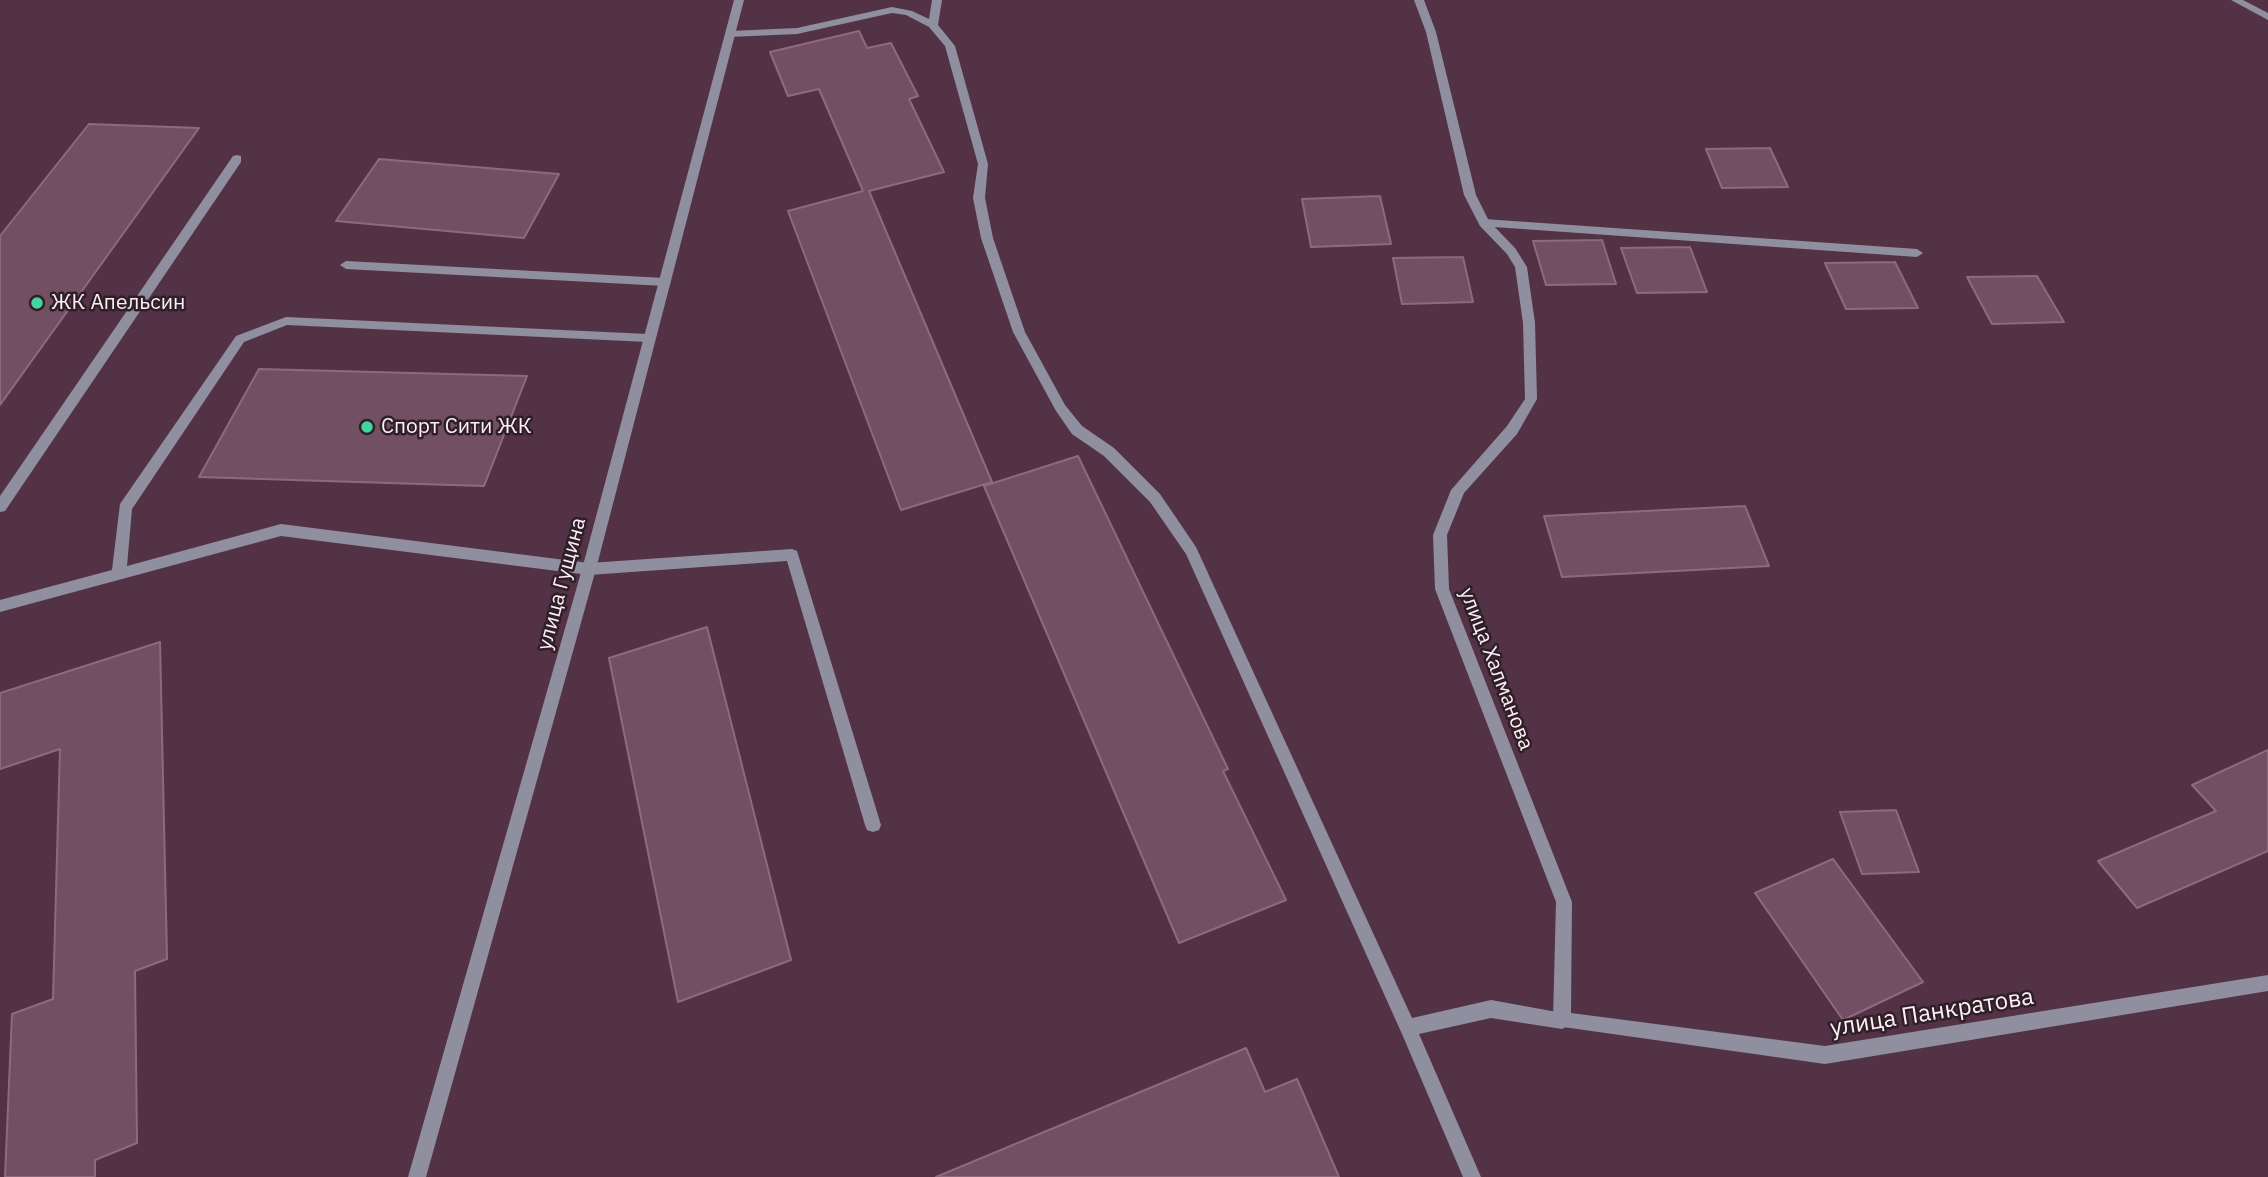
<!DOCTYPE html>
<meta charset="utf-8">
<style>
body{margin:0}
canvas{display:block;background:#533245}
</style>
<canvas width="2268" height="1177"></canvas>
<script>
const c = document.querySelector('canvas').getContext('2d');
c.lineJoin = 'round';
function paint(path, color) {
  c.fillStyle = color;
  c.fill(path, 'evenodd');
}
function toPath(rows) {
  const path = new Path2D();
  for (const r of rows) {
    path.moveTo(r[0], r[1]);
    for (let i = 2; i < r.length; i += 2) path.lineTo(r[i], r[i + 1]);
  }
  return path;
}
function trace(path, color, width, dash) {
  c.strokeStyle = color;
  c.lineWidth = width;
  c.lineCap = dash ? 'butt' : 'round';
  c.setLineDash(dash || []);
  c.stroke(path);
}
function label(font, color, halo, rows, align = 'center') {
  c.font = font + ' "IBM Plex Sans",sans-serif';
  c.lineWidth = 5;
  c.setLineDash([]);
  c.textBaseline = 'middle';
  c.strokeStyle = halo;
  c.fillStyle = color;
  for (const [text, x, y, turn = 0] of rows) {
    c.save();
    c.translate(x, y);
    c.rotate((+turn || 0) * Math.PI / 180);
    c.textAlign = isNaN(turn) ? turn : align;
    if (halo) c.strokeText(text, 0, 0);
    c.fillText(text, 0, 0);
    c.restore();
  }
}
const building = toPath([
 [859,31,867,48,891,43,918,96,909,99,944,172,869,191,992,482,901,510,788,211,863,191,819,89,788,96,770,52,859,31],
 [89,124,199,128,0,405,0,236,89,124],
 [1770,148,1788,187,1722,188,1706,149,1770,148],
 [379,159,559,174,524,238,336,221,379,159],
 [1380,196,1391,244,1311,247,1302,199,1380,196],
 [1602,240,1616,284,1546,285,1533,241,1602,240],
 [1690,247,1707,292,1637,293,1621,248,1690,247],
 [1463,257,1473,302,1402,304,1393,258,1463,257],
 [1895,262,1918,308,1846,309,1825,263,1895,262],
 [2037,276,2064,322,1992,324,1967,277,2037,276],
 [259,369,527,376,484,486,199,477,259,369],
 [1078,456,1228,769,1223,771,1286,900,1179,943,984,486,1078,456],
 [1745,506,1769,566,1562,577,1544,516,1745,506],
 [707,627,791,960,678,1002,609,658,707,627],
 [160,642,167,959,135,971,137,1143,95,1160,95,1177,5,1177,12,1014,53,999,60,749,0,769,0,693,160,642],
 [2268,750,2268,851,2137,908,2098,861,2216,811,2192,785,2268,750],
 [1896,810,1919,872,1862,874,1840,812,1896,810],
 [1833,859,1923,982,1843,1020,1755,893,1833,859],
 [1246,1048,1265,1092,1297,1079,1339,1177,936,1177,1246,1048]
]);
paint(building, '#724f63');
trace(building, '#8f6a7f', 2);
paint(toPath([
 [932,0,942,0,938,25,955,46,988,164,985,198,993,238,1025,332,1065,405,1082,426,1114,448,1160,494,1196,547,1412,1018,1491,1000,1568,1014,1571,1020,1568,1026,1562,1029,1491,1018,1419,1034,1481,1177,1463,1177,1402,1034,1186,554,1150,502,1104,456,1072,434,1056,411,1013,332,981,238,973,198,978,164,945,46,929,27,906,15,892,13,797,34,730,37,725,34,730,31,797,28,892,7,912,11,929,19,932,0],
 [237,155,241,156,241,162,5,511,0,512,0,496,233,156,237,155],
 [1484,219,1917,249,1923,253,1917,257,1480,226,1480,220,1484,219],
 [346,261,665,278,671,282,665,286,346,269,340,265,346,261],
 [286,317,648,334,654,338,648,342,287,325,244,342,132,509,127,566,281,524,589,563,792,549,797,551,881,825,879,830,873,832,867,830,865,825,787,561,589,575,281,536,0,612,0,600,112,570,120,504,236,336,286,317]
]), '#8f8fa0');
paint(toPath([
 [734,0,744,0,596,569,426,1177,408,1177,582,569,734,0],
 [1414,0,1424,0,1436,32,1476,195,1489,221,1515,248,1527,267,1535,323,1537,399,1517,434,1464,493,1447,535,1449,589,1572,902,1571,1013,1825,1046,2268,975,2268,991,1825,1064,1556,1026,1553,1020,1556,902,1435,589,1433,535,1451,490,1507,426,1525,399,1523,323,1515,267,1507,254,1480,226,1464,195,1426,32,1414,0],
 [2231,0,2243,0,2268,13,2268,20,2231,0]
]), '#8f8fa0');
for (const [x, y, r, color] of [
 [37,303,7,"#44d49f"],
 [367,427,7,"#44d49f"]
]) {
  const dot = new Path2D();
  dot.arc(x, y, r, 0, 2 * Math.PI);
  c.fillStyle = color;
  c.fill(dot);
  trace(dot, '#2f2028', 2.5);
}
label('21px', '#ffeef7', '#2f2028', [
 ["ЖК Апельсин",51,303],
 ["Спорт Сити ЖК",381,427]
], 'left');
label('21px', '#ffeef7', '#2f2028', [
 ["улица Гущина",562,584,-75],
 ["улица Халманова",1496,669,69]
]);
label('24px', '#ffeef7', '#2f2028', [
 ["улица Панкратова",1932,1013,-9]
]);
</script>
